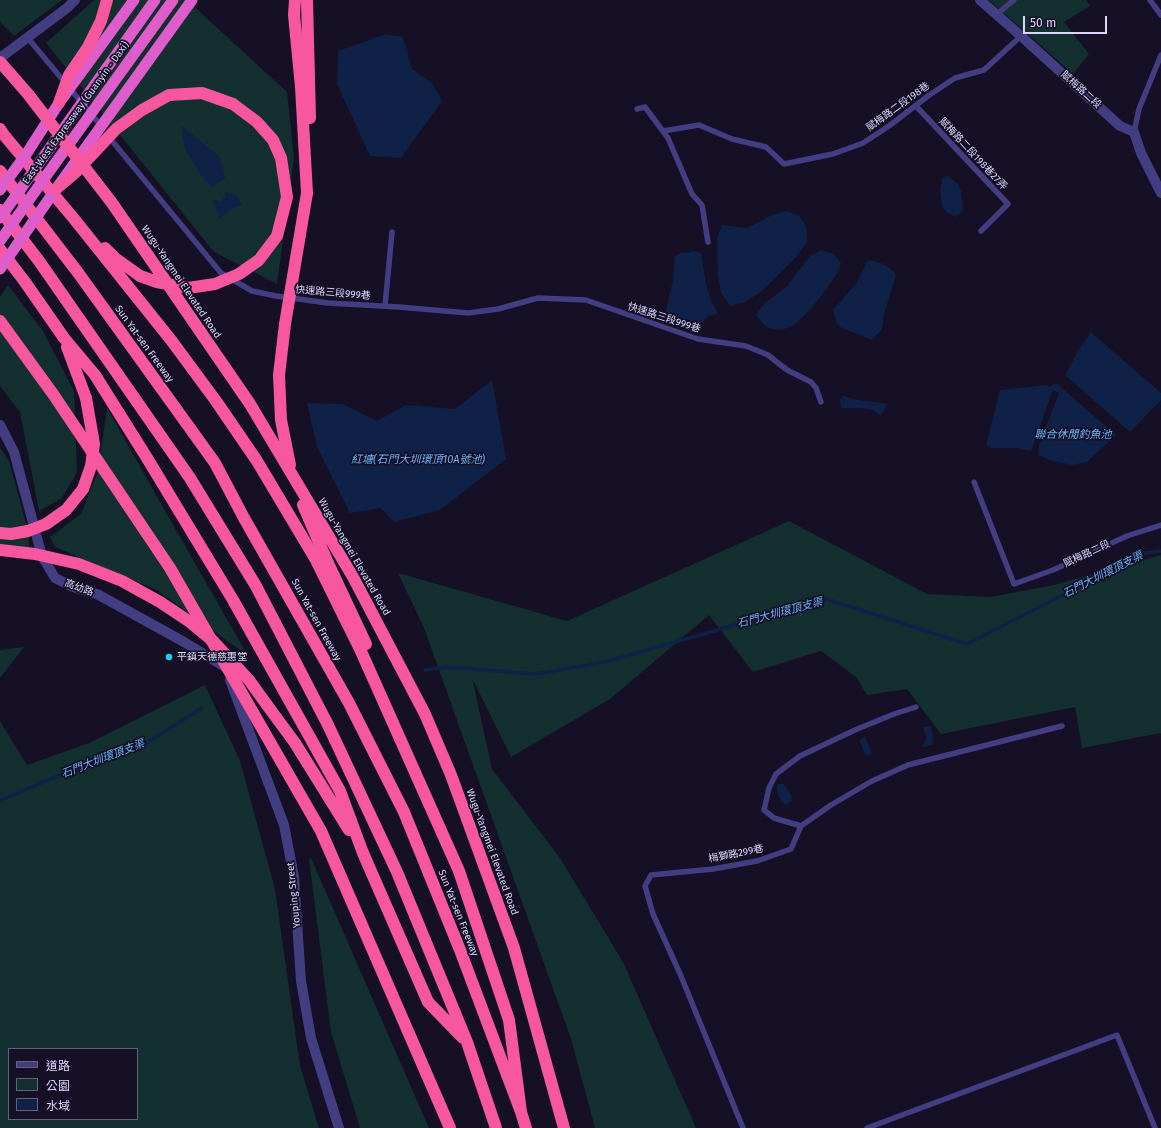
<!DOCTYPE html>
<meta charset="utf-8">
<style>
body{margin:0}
#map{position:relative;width:1161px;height:1128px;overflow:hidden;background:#151025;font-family:"Fira Sans","Noto Sans TC",sans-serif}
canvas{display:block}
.legend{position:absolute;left:8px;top:1048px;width:130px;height:72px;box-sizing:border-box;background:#151025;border:1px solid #655f7b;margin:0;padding:5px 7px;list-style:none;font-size:12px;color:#dcd6fd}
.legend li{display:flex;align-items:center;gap:8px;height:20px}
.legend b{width:20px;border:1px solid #655f7b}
.scale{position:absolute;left:1023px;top:16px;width:84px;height:18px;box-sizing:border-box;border:2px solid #dcd6fd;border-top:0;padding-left:5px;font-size:12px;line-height:14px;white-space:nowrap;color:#dcd6fd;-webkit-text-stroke:3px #151025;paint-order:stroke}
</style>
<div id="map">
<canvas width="1161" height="1128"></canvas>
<ul class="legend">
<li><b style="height:5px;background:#433e82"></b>道路</li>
<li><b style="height:11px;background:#132f2f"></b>公園</li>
<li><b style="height:11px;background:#0f2146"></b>水域</li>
</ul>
<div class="scale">50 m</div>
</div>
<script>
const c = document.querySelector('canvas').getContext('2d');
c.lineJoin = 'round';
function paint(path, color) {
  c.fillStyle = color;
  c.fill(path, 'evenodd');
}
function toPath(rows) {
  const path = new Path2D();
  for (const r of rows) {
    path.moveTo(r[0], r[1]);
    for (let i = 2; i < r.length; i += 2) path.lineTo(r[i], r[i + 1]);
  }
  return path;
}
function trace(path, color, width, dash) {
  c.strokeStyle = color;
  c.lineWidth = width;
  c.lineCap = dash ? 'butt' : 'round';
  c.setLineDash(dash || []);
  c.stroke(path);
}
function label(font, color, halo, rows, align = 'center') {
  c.font = font + ' "Fira Sans","Noto Sans TC",sans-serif';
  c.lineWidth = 3.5;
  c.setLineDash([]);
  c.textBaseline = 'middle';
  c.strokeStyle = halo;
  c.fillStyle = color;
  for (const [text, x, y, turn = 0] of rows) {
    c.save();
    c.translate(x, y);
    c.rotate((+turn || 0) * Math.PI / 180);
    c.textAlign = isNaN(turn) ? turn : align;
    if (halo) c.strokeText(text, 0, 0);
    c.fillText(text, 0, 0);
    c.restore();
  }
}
paint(toPath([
 [0,0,62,0,14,36,0,22],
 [94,0,187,0,287,92,294,158,277,284,214,252,46,43],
 [989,0,1086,0,1090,6,1064,22,1089,54,1073,74],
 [8,285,43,331,74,391,77,473,61,499,39,511,20,412,0,386,0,297],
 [107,408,168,516,248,656,157,590,55,547,50,537,81,514,98,471],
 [0,447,9,461,29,535,29,555,0,550],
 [789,521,927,594,991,597,1054,585,1161,555,1161,733,1082,748,1075,707,941,734,907,689,867,695,856,677,821,651,753,672,709,615,610,699,511,757,474,682,473,682,492,769,560,858,623,962,696,1128,595,1128,571,1039,424,628,398,573,567,621],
 [24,647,0,678,0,650],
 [205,685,240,761,275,889,300,1066,319,1128,0,1128,0,721,27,765,89,743],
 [9,1049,137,1049,137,1119,9,1119],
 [311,858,429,1128,360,1128,331,1032,309,859]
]), '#132f2f');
paint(toPath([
 [386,34,403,37,412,69,432,83,442,101,401,158,370,156,337,84,338,51],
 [181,125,220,157,225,178,212,187,200,174,185,149],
 [948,176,958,184,961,191,963,211,956,217,948,213,942,207,940,189,942,179],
 [226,192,238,196,242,205,229,210,220,219,213,200,222,202],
 [787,211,799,216,806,226,807,242,796,257,761,292,743,303,730,306,721,292,718,276,717,239,722,225,747,228,774,214],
 [821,250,834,254,841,263,837,274,823,294,807,313,793,326,781,330,770,328,765,326,756,315,764,304,787,286,810,256],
 [693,251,701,253,706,284,710,298,718,314,709,316,701,323,680,319,667,313,666,310,673,280,675,256,681,253,688,253],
 [868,260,881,263,891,269,896,275,884,314,882,329,872,340,840,327,837,323,833,310,856,284],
 [1091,332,1161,393,1161,400,1130,432,1065,375,1078,351],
 [492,380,506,459,440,510,394,522,381,508,350,513,317,447,307,403,343,404,377,421,406,405,455,409],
 [1056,383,1116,435,1087,462,1072,465,1049,460,1039,455,1039,445,1059,393,1053,390,1031,451,1016,448,992,448,986,446,1000,390,1047,385,1049,387],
 [843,396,858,400,888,404,881,415,872,410,861,408,841,408,840,400],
 [929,726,932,730,933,744,925,747,922,746,926,740,926,734,924,732,924,727],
 [865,737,872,754,866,756,859,740],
 [778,784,784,784,792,797,791,801,788,804,783,804,778,795,777,788]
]), '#0f2146');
trace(toPath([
 [425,670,447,667,535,674,605,662,826,599,967,644,1145,553,1161,551],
 [0,801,50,779,143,745,202,708]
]), '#0f2146', 3.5);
trace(toPath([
 [1150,0,1161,15],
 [996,15,1014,0],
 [27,37,102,127],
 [916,106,1008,204,981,231],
 [637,109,645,107,668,138,692,194,702,205,708,242],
 [663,131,699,125,732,139,766,147,784,164,833,154,863,143,889,126,928,96,955,78,984,70,1021,36],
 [1134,132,1139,109,1161,55],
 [108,136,221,273,252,291,276,296,328,303,399,307,468,313,498,309,538,298,586,300,698,339,746,346,768,355,787,370,811,382,816,388,821,402],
 [385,306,392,232],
 [974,482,1014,584,1053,570,1127,536,1161,525],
 [801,826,774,818,764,810,769,788,776,774,800,756,855,730,894,714,916,707],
 [743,1128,681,976,653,914,645,886,651,875,713,869,757,861,791,849,801,826,831,805,872,781,908,765,1062,726],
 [867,1128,1117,1035,1155,1128]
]), '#433e82', 5.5);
trace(toPath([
 [980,0,1021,36,1120,126,1134,132,1141,153,1161,193],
 [230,680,284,825,294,877,301,981,311,1038,339,1128]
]), '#433e82', 10);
trace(toPath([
 [0,58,67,8,75,0],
 [0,425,14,452,42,556,55,578,73,587,97,594,184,642,225,667]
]), '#433e82', 10);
trace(toPath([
 [295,0,294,15,301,87,307,193],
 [307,0,310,118],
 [0,129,4,135,75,220,171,340,216,401,257,461,316,560,360,649,459,871,509,1020,521,1112],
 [0,171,79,274,215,463,244,518,349,703,404,812,460,950,521,1112,526,1128],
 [0,210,39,261,190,478,256,586,328,725,397,872,467,1042,496,1128],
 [105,248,115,258,140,276],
 [0,249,25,282,64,338,95,375,147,458,233,600,340,791,363,853,428,1002,463,1038],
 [0,321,53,394,170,568,321,831,450,1128],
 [67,347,86,398],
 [328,563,366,644],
 [267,705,295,743,349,830]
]), '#f7579e', 12);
trace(toPath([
 [0,190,27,153,59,103,134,0],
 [0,218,155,0],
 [0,241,46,176,173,0],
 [0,269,56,189,192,0]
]), '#de5dca', 11);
trace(toPath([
 [0,62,28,94,112,203,250,404,353,577,425,714,451,775,514,948,564,1128],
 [59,103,69,75,88,47,101,21,107,0],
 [56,189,76,172,116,129,142,110,169,95,202,93,233,104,257,122,273,140,281,158,287,197,277,236,259,260,239,274,215,284,188,288,157,282,140,276],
 [290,465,281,420,279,375,285,324,307,193],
 [303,505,328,563],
 [0,533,11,534,28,531,46,524,66,510,83,489,91,466,94,444,86,398],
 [0,550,35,554,79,564,122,581,160,602,190,622,213,641,249,680,267,705]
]), '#f7579e', 12);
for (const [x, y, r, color] of [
 [169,657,4,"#0cd3f3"]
]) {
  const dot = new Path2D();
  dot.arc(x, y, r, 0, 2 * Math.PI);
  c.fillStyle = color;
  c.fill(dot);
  trace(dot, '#151025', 1.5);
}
label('10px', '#dcd6fd', '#151025', [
 ["賦梅路二段",1081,90,42],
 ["賦梅路二段198巷",898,107,-36],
 ["East-West Expressway (Guanyin - Daxi)",76,113,-54],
 ["賦梅路二段198巷27弄",973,154,47],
 ["Wugu-Yangmei Elevated Road",181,282,56],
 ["快速路三段999巷",333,293,5],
 ["快速路三段999巷",664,318,18],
 ["Sun Yat-sen Freeway",144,344,54],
 ["賦梅路二段",1087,554,-25],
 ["Wugu-Yangmei Elevated Road",354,557,60],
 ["高幼路",79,588,20],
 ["Sun Yat-sen Freeway",316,620,61],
 ["Wugu-Yangmei Elevated Road",492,852,70],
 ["梅獅路299巷",736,854,-11],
 ["Youping Street",294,895,-96],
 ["Sun Yat-sen Freeway",458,913,68]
]);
label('10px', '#dcd6fd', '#151025', [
 ["平鎮天德慈惠堂",177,657]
], 'left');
label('italic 11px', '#69b1f8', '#151025', [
 ["聯合休閒釣魚池",1073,435],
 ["紅塘(石門大圳環頂10A號池)",418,460],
 ["石門大圳環頂支渠",1103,575,-27],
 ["石門大圳環頂支渠",780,613,-15],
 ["石門大圳環頂支渠",103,759,-21]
]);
</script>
